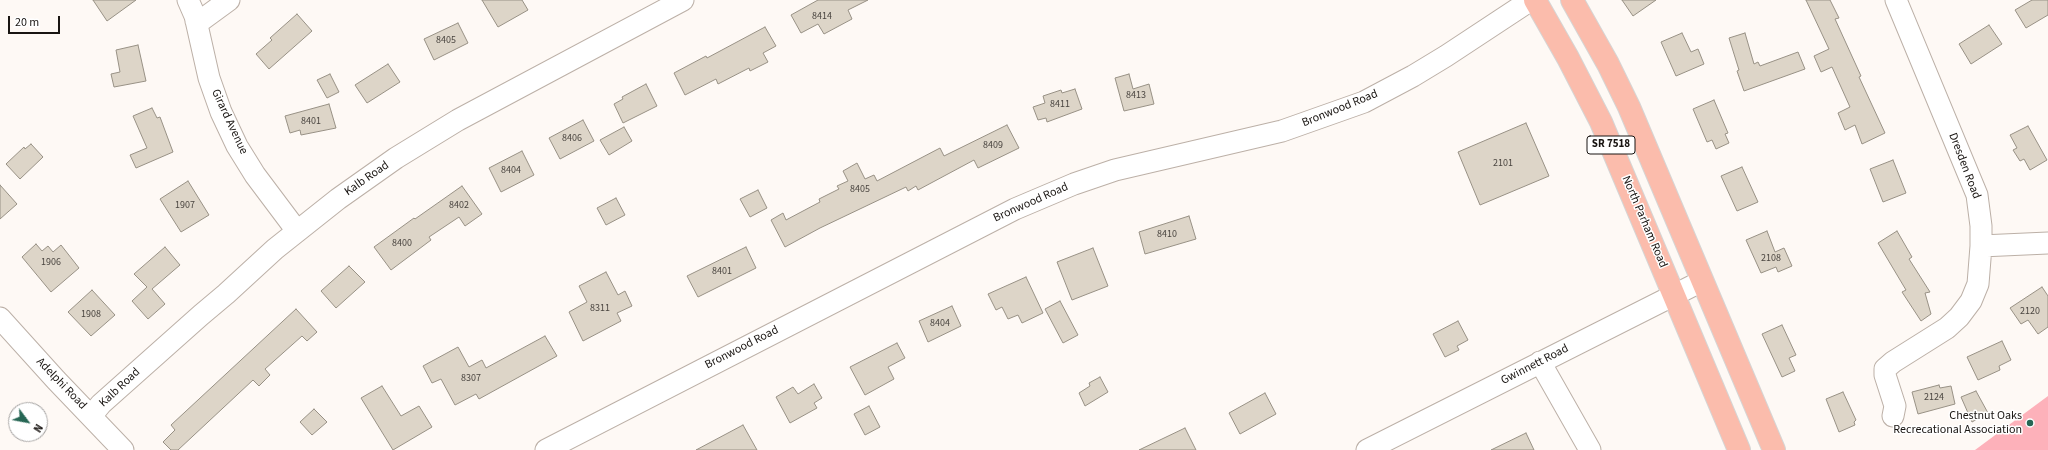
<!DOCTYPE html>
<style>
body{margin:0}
#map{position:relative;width:2048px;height:450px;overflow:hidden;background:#fef9f5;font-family:"Source Sans 3",sans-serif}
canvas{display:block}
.north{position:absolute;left:8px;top:402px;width:40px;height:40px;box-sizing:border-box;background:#fff;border:1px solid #a3a1a0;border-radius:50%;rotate:122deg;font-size:11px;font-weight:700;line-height:16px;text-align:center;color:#191512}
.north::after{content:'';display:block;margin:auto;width:14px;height:18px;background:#266654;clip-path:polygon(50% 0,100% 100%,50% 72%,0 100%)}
.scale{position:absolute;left:8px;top:16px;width:52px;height:18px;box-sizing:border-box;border:2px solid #191512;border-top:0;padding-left:5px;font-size:12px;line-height:14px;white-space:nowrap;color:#191512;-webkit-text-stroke:3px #fff;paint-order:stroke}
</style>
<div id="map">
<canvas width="2048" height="450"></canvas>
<div class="north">N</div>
<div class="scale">20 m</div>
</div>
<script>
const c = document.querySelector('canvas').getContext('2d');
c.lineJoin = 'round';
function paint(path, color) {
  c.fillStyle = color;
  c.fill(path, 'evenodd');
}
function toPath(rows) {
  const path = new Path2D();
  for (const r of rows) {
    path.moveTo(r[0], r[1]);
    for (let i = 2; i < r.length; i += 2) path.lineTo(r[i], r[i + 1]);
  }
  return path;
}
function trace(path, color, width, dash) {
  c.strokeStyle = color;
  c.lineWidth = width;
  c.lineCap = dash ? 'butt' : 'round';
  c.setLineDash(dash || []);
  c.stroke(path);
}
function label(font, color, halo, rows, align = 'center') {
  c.font = font + ' "Source Sans 3",sans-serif';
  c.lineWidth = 3;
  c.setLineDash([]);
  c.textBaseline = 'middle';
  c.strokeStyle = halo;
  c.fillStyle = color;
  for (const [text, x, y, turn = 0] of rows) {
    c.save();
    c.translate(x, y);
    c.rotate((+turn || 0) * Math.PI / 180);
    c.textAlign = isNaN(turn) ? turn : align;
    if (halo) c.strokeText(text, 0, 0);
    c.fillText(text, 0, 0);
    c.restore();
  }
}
paint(toPath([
 [2048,396,2048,450,1975,450]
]), '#fdb1ba');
const building = toPath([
 [93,0,136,0,107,21,93,0],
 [482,0,522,0,528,10,498,27,482,0],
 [818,0,868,0,848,10,852,19,824,34,818,24,801,33,791,15,818,0],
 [1622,0,1656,0,1633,16,1622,0],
 [1806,0,1830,0,1839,18,1835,19,1861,76,1859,77,1885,133,1862,144,1855,125,1845,130,1838,113,1850,107,1832,67,1821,72,1814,56,1829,49,1806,0],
 [2032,0,2048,0,2048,15,2026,28,2015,10,2032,0],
 [297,14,312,31,269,69,256,54,272,40,270,38,297,14],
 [458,23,468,43,434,60,424,39,458,23],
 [1989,25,2002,44,1971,64,1959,44,1989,25],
 [765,27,776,46,763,53,768,62,750,71,749,68,718,84,716,79,685,95,674,73,706,56,707,58,765,27],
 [1682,33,1691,52,1698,49,1704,64,1676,76,1661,42,1682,33],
 [1745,33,1754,64,1758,62,1760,66,1798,52,1805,69,1744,91,1737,71,1739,70,1729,38,1745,33],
 [138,45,146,81,114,87,111,74,120,72,116,50,138,45],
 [388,64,400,82,367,103,355,85,388,64],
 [330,74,339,92,327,98,317,80,330,74],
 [1129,74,1133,89,1149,84,1154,104,1124,111,1115,78,1129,74],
 [646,84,657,106,623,123,614,104,623,99,622,97,646,84],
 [1075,89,1082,109,1047,122,1046,118,1038,120,1033,107,1045,103,1043,96,1061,90,1062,93,1075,89],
 [1714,100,1728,133,1725,134,1729,143,1716,149,1712,140,1707,142,1693,109,1714,100],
 [329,104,336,128,301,135,300,130,290,133,285,116,329,104],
 [152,108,157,118,160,117,173,152,136,168,130,155,147,148,133,116,152,108],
 [583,120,594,141,560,159,549,138,583,120],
 [1526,123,1549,176,1480,205,1458,152,1526,123],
 [1007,125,1019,148,978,168,974,160,918,190,916,186,908,191,906,187,820,228,785,247,771,220,783,213,786,220,820,202,819,199,839,189,837,186,848,181,843,171,857,163,865,179,874,175,877,181,940,148,944,156,1007,125],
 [2028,126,2047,160,2030,170,2024,159,2020,161,2013,150,2017,148,2010,135,2028,126],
 [624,127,632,141,609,155,600,140,624,127],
 [31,144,43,157,20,179,6,164,24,147,25,149,31,144],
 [522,151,534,175,501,192,489,168,522,151],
 [1893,160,1906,193,1883,202,1870,169,1893,160],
 [1742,167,1758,202,1737,211,1721,176,1742,167],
 [188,181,209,215,181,232,160,199,188,181],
 [0,185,17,204,0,219,0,185],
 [462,186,482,214,465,226,459,217,429,237,431,240,391,270,374,247,414,218,415,219,462,186],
 [758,190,767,208,750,217,740,199,758,190],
 [616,198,625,215,606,225,597,208,616,198],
 [1189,216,1196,239,1145,254,1139,232,1189,216],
 [1767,231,1775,252,1784,248,1792,266,1778,272,1776,267,1761,273,1746,240,1767,231],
 [1897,231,1912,257,1909,259,1930,292,1925,293,1931,314,1921,321,1902,292,1906,290,1878,243,1897,231],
 [36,244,42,251,48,246,53,252,61,245,79,268,51,292,22,257,36,244],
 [165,247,180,265,152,289,165,304,148,319,132,301,147,287,134,274,165,247],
 [746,247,756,268,698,297,687,276,746,247],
 [1093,248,1108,286,1072,300,1057,262,1093,248],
 [349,266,365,282,336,308,321,291,349,266],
 [606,272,618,295,625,291,632,306,617,313,621,321,583,341,569,312,587,302,579,286,606,272],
 [1026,277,1043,313,1022,323,1018,315,1008,319,1002,307,996,310,988,294,1026,277],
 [2042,287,2048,296,2048,327,2038,334,2028,320,2021,324,2010,308,2042,287],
 [92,290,115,315,91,336,68,312,92,290],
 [1060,301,1078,335,1063,343,1045,309,1060,301],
 [952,306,961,326,928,342,919,321,952,306],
 [296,309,317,332,307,341,302,336,265,369,270,375,259,386,253,380,178,450,171,450,163,442,175,430,171,425,296,309],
 [1458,321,1468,340,1457,346,1459,350,1445,357,1433,334,1458,321],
 [1782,325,1796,355,1789,358,1795,371,1782,377,1762,334,1782,325],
 [545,336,557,356,479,399,476,394,455,405,441,379,432,383,423,366,458,347,469,367,482,360,486,368,545,336],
 [2002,341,2011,360,1999,366,2000,370,1978,380,1967,357,2002,341],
 [897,343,905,358,888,367,894,379,865,395,850,367,897,343],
 [1100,377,1108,392,1085,406,1079,393,1090,386,1089,383,1100,377],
 [814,384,822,398,814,403,817,408,790,423,776,397,793,387,798,394,814,384],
 [1939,385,1940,388,1951,386,1955,404,1918,414,1912,392,1939,385],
 [382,386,401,416,419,406,432,427,393,450,361,398,382,386],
 [1976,391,1988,413,1972,422,1961,397,1976,391],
 [1843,392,1856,420,1854,422,1855,425,1839,432,1826,399,1843,392],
 [1265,393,1276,414,1240,434,1229,413,1265,393],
 [869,406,880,427,865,435,854,414,869,406],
 [314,409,327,422,312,435,300,422,314,409],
 [743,425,757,450,696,450,743,425],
 [1185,428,1196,450,1139,450,1185,428],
 [1526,433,1534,450,1491,450,1526,433]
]);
paint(building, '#ddd5c8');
trace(building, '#989185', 1);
const minor = toPath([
 [188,0,195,16,209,78,221,112,237,146,255,175,297,231],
 [196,21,203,19,229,0],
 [1981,246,2048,243],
 [0,318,56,380,123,450],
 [1540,362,1590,450],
 [92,415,101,404,201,315,226,294,275,249,338,199,396,158,458,120,683,0],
 [1893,416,1895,406,1885,375,1885,369,1893,362,1947,328,1959,317,1971,301,1978,284,1981,246,1981,226,1977,195,1896,0],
 [546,450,1015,209,1074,184,1115,170,1282,131,1364,102,1413,76,1446,56,1531,0],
 [1367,450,1702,281]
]);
const highway = toPath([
 [1535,0,1568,58,1601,122,1739,450],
 [1572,0,1608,64,1629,107,1774,450]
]);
trace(minor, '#bcb0a7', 23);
trace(highway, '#d6d5d4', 24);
trace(minor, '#fff', 21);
trace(highway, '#fbbcac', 22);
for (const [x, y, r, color] of [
 [2030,423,4,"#266654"]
]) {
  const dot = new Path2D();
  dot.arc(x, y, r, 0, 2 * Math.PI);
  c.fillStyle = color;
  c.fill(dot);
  trace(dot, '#fff', 1.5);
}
label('10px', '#4a4540', null, [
 ["8414",822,17],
 ["8405",446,41],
 ["8413",1136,96],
 ["8411",1060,105],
 ["8401",311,122],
 ["8406",572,139],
 ["8409",993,146],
 ["2101",1503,164],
 ["8404",511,171],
 ["8405",860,190],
 ["1907",185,206],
 ["8402",459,206],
 ["8410",1167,235],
 ["8400",402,244],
 ["2108",1771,259],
 ["1906",51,263],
 ["8401",722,272],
 ["8311",600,309],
 ["2120",2030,312],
 ["1908",91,315],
 ["8404",940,324],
 ["8307",471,379],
 ["2124",1934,398]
]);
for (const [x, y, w] of [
 [1611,145,48]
]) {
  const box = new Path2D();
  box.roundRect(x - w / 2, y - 9, w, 18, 3);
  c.fillStyle = '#fff';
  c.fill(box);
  trace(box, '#191512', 1);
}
label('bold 11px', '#191512', null, [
 ["SR 7518",1611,145]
]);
label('12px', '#191512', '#fff', [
 ["Bronwood Road",1340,109,-22],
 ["Girard Avenue",229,122,65],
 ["Dresden Road",1964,166,69],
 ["Kalb Road",367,179,-35],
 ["Bronwood Road",1031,203,-24],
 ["North Parham Road",1644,222,67],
 ["Bronwood Road",742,348,-27],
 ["Gwinnett Road",1535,365,-27],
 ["Adelphi Road",61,384,46],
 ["Kalb Road",120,388,-43]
]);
label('12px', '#191512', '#fff', [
 ["Chestnut Oaks",2022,416],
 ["Recrecational Association",2022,430]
], 'right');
</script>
